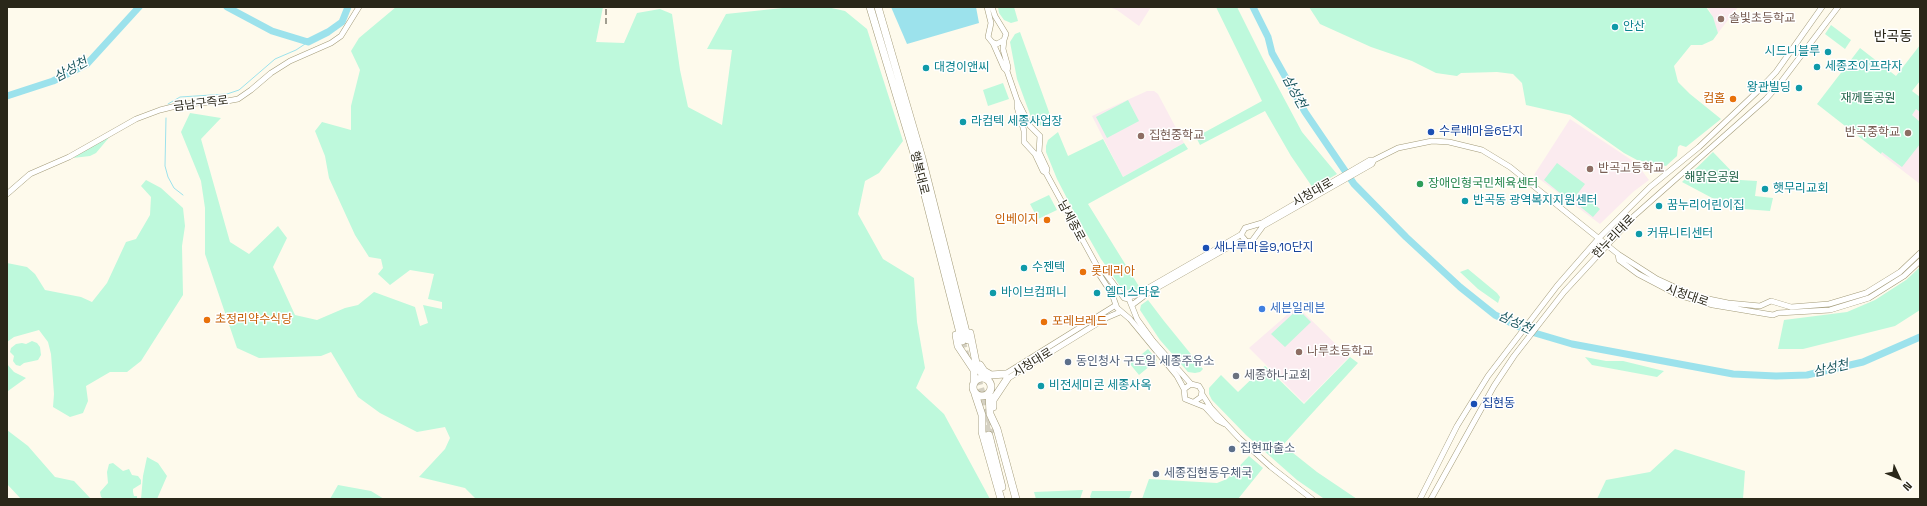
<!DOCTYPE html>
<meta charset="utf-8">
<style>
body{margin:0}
#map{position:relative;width:1927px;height:506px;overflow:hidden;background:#fefaec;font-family:"Space Grotesk",sans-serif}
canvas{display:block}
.frame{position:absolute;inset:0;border:8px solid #2a2719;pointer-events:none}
.north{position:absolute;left:1879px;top:458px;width:40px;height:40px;-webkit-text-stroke:3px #fff;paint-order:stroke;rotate:134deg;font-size:11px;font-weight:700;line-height:16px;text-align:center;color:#2a2719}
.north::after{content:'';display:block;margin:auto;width:14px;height:18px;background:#2a2719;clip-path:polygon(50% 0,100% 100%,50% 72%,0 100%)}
</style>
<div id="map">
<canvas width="1927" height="506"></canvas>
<div class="frame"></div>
<div class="north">N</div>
</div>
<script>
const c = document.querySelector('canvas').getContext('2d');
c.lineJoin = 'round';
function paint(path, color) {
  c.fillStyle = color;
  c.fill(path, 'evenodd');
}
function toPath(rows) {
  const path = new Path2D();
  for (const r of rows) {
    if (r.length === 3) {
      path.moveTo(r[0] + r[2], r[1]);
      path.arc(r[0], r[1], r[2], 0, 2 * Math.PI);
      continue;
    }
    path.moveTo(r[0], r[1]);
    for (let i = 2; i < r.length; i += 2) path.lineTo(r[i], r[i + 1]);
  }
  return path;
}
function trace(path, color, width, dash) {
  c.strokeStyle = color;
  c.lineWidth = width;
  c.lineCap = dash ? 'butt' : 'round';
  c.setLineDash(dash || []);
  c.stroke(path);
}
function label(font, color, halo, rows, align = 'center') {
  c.font = font + ' "Space Grotesk","Noto Sans KR",sans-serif';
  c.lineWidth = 3;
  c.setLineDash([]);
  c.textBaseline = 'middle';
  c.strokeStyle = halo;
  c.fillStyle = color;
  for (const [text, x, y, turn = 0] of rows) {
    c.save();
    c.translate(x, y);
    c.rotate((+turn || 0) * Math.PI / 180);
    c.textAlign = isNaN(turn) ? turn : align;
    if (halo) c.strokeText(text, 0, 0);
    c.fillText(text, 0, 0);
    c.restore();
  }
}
paint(toPath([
 [1109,7,1151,7,1139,26,1117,10],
 [1707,7,1738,7,1718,33,1710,11],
 [1147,91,1154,91,1158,94,1184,143,1123,177,1092,116],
 [1916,109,1920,112,1920,184,1881,154],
 [1570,119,1636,163,1649,180,1633,192,1600,224,1534,175],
 [1295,308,1299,308,1349,357,1304,403,1249,348]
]), '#fbebef');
paint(toPath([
 [396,7,603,7,596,42,624,43,637,13,660,9,672,14,680,70,688,107,722,125,732,50,707,49,726,14,792,7,827,7,845,11,867,29,903,141,879,173,865,181,858,214,883,259,914,278,917,322,925,368,916,388,944,414,990,499,476,499,465,488,419,477,445,449,450,438,445,427,417,432,380,413,358,397,331,352,321,356,259,358,237,348,205,254,205,208,201,181,181,132,190,113,221,118,201,139,230,242,249,254,278,226,287,238,273,267,295,315,317,320,345,308,358,305,374,292,415,307,420,326,428,323,423,305,442,309,442,302,428,299,434,274,410,270,390,285,378,274,383,268,381,259,369,257,355,235,329,178,325,156,315,131,322,122,351,130,351,106,360,70,351,51,359,38],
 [998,7,1014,7,1018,21,1011,23,1004,20,999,13],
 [1216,7,1237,7,1263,59,1302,132,1337,174,1313,188,1291,156,1265,111,1200,145,1196,137,1262,101],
 [1309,7,1706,7,1713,17,1718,33,1713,40,1702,45,1691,45,1674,66,1678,82,1690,94,1721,119,1686,147,1680,145,1678,147,1677,156,1666,166,1637,160,1624,153,1570,115,1526,105,1522,83,1513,74,1497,72,1461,73,1457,76,1436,73,1412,61,1371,47,1320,24],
 [1831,25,1851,40,1845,49,1825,34],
 [1020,32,1053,123,1046,127,1036,124,1031,117,1017,79,1010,42,1015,34],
 [1920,45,1920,81,1912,91,1920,97,1920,112,1916,109,1912,115,1920,122,1920,144,1902,167,1882,152,1881,154,1817,104,1860,48,1896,76],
 [1003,83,1009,99,988,106,983,90],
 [1128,100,1139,121,1107,138,1096,117],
 [1058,132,1068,156,1103,139,1123,177,1184,143,1188,149,1088,204,1140,288,1135,291,1129,291,1120,286,1101,259,1073,210,1057,179,1046,152,1046,146,1048,140],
 [112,134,96,153,90,156,73,158],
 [1713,152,1740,180,1757,181,1755,196,1773,198,1770,211,1731,208,1682,182],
 [1557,163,1585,184,1571,202,1544,180],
 [146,180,161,188,183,208,185,226,182,246,183,295,141,361,127,372,110,372,86,386,88,401,83,413,70,417,53,407,54,394,51,354,48,342,39,330,14,337,7,342,7,263,27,267,35,274,45,290,81,297,92,302,107,283,126,242,136,239,150,215,151,197,141,186],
 [1049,195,1057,210,1038,219,1030,204],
 [1584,196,1600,209,1593,217,1577,204],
 [1920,267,1920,310,1895,326,1803,349,1778,349,1784,320,1847,312,1875,300,1906,280],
 [1468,269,1497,293,1500,297,1498,303,1478,289,1460,272],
 [1148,300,1164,321,1203,369,1200,372,1195,373,1188,372,1160,340,1140,310,1141,305],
 [1298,309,1311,322,1285,347,1271,334],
 [32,341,37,343,40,347,41,355,38,360,24,363,20,366,16,365,13,361,14,356,10,352,11,348,16,344,22,343,26,344],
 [1148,349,1157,360,1139,375,1130,364],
 [1350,357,1358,363,1283,445,1317,472,1357,499,1323,498,1297,480,1246,435,1212,400,1209,394,1209,388,1221,375,1238,392,1265,366,1304,404],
 [1585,357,1606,361,1623,361,1664,371,1657,377,1592,365],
 [7,364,14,372,26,378,8,391],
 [7,430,28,446,55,477,74,481,91,499,21,499,7,484],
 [1675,449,1745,471,1743,499,1597,499,1606,480,1650,472],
 [1249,456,1263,468,1238,499,1142,499,1149,479,1217,483,1227,479],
 [147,457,158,463,167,476,157,499,141,499,143,476],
 [113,463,123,471,129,469,132,475,138,476,141,480,141,484,133,489,133,492,134,496,137,496,137,499,104,499,101,497,100,492,108,483,107,472,109,464],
 [338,485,371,491,384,499,330,499],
 [1083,490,1080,499,1036,499,1034,492],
 [1092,491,1132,491,1129,499,1092,499,1090,497]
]), '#bef9dc');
paint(toPath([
 [891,7,976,7,979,23,907,44]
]), '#9ce2ec');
trace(toPath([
 [168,104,180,97,227,94,239,90,275,59,296,50,308,42],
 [166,118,165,166,168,177,174,188,183,195]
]), '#9ce2ec', 1);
trace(toPath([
 [227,7,272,31,308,42,328,32,342,22,348,7],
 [1253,7,1268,37,1272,53,1305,112,1354,184,1406,237,1460,287,1495,315,1528,331,1572,344,1733,374,1776,376,1807,375,1863,362,1920,337],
 [7,96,53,81,87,64,139,7]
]), '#9ce2ec', 7);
trace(toPath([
 [962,341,967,359],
 [975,368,993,433],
 [983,415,989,435]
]), '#d4d0c2', 7, [7, 3.5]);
const secondary = toPath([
 [987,7,991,23,988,37,992,42,997,44,1004,40,1006,34,995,16,992,7],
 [1004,40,1003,49,1008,67,1007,71],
 [993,43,1004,68,1007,71,1017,100],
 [1046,173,1047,169,1039,152,1040,136,1030,126,1017,100,1017,107,1024,131,1024,142,1035,154,1043,171,1046,173,1098,268,1099,274,1112,294,1117,308,1130,319,1177,376,1184,389],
 [7,194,30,174,69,157,136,119,160,110,184,104,227,101,238,99,251,90,271,73,290,61,331,43,341,36,359,7],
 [1246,241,1241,235,1245,228,1262,223,1370,160,1374,160,1398,148,1432,141,1449,142,1482,150,1510,167,1618,254,1657,279,1694,296,1728,303,1760,306,1771,301,1791,307,1829,304,1866,293,1900,272,1920,253],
 [1618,254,1619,260,1638,274,1678,295,1713,305,1773,315,1778,313,1830,310,1869,298,1904,276,1920,261],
 [1098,268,1103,270,1124,298,1129,299,1137,319,1153,341,1191,384],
 [1126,298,1136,295,1242,234],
 [1132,305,1148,293,1236,243,1252,241,1263,226,1372,164,1374,160],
 [1005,374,1116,305],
 [1007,379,1106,318,1120,312],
 [1202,394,1211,408,1239,438,1271,467,1312,499],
 [1194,402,1201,397,1202,391,1199,386,1191,384,1184,389,1185,399,1205,407,1217,420,1225,424],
 [1420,499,1457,426,1488,376,1557,286,1599,238,1650,187,1699,147,1759,90,1776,72,1822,7],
 [1431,499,1494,386,1514,356,1564,292,1634,216,1766,99,1781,82,1838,7]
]);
const highway = toPath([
 [870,7,916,160,962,341],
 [878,7,922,158,968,340],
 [970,333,976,363,984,378],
 [956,335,958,346,974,370,974,383],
 [980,365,984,371,991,375,1005,374],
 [982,387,9],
 [989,393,990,414,997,429,1016,499],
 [975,394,982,415,982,432,1001,499],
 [993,407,993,400,1007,379],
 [989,435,1002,487]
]);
trace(secondary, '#a39b79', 6);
trace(highway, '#a39b79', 8);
trace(secondary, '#fff', 5);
trace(highway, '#fff', 7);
trace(toPath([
 [606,24,606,7]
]), '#454234', 1, [6, 3]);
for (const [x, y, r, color] of [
 [1721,19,4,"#8d6e63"],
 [1615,27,4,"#0f9aa8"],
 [1828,52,4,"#0f9aa8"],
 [1817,67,4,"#0f9aa8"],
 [926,68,4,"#0f9aa8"],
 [1799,88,4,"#0f9aa8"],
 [1733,99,4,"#e8710a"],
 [963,122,4,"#0f9aa8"],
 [1431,132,4,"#1a4fb4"],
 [1908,133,4,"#8d6e63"],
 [1141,136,4,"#8d6e63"],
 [1590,169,4,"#8d6e63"],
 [1420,184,4,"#2e9e5b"],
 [1765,189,4,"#0f9aa8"],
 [1465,201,4,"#0f9aa8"],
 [1659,206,4,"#0f9aa8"],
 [1047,220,4,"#e8710a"],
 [1639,234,4,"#0f9aa8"],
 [1206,248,4,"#1a4fb4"],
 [1024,268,4,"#0f9aa8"],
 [1083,272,4,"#e8710a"],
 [993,293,4,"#0f9aa8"],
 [1097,293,4,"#0f9aa8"],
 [1262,309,4,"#3f7fe0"],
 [207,320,4,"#e8710a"],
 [1044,322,4,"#e8710a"],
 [1299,352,4,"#8d6e63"],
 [1068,362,4,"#5c6f8a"],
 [1236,376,4,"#6b7280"],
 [1041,386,4,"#0f9aa8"],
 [1474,404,4,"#1a4fb4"],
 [1232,449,4,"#5c6f8a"],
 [1156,474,4,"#5c6f8a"]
]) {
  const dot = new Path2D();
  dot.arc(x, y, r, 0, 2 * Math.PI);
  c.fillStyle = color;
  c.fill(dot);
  trace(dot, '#fff', 1.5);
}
label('12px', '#785e54', '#fff', [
 ["솔빛초등학교",1729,19],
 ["반곡중학교",1900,133,"right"],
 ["집현중학교",1149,136],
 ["반곡고등학교",1598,169],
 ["나루초등학교",1307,352]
], 'left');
label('12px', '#0d838f', '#fff', [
 ["안산",1623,27],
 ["시드니블루",1820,52,"right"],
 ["세종조이프라자",1825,67],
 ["대경이앤씨",934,68],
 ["왕관빌딩",1791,88,"right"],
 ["라컴텍 세종사업장",971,122],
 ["햇무리교회",1773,189],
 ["반곡동 광역복지지원센터",1473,201],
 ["꿈누리어린이집",1667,206],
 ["커뮤니티센터",1647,234],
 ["수젠텍",1032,268],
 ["바이브컴퍼니",1001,293],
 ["엘디스타운",1105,293],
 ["비전세미콘 세종사옥",1049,386]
], 'left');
label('12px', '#c56008', '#fff', [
 ["컴홈",1725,99,"right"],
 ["인베이지",1039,220,"right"],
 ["롯데리아",1091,272],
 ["초정리약수식당",215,320],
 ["포레브레드",1052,322]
], 'left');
label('12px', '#1e6248', '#fff', [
 ["재께뜰공원",1868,99],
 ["해맑은공원",1712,178]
]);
label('12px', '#2a2719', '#fff', [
 ["금남구즉로",201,104,-7],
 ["행복대로",919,173,76],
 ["시청대로",1313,193,-30],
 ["남세종로",1071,221,62],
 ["한누리대로",1614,237,-46],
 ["시청대로",1687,296,19],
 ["시청대로",1033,363,-32]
]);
label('12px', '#164399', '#fff', [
 ["수루배마을6단지",1439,132],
 ["새나루마을9,10단지",1214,248],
 ["집현동",1482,404]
], 'left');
label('12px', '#27864d', '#fff', [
 ["장애인형국민체육센터",1428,184]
], 'left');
label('12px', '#366cbe', '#fff', [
 ["세븐일레븐",1270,309]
], 'left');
label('12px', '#4e5e75', '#fff', [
 ["동인청사 구도일 세종주유소",1076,362],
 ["집현파출소",1240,449],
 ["세종집현동우체국",1164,474]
], 'left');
label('12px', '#5b616d', '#fff', [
 ["세종하나교회",1244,376]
], 'left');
label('italic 13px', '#1d5960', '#fff', [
 ["삼성천",71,70,-29],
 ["삼성천",1294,92,61],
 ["삼성천",1515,323,25],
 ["삼성천",1831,369,-13]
]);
label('14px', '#2a2719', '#fff', [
 ["반곡동",1893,37]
]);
</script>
